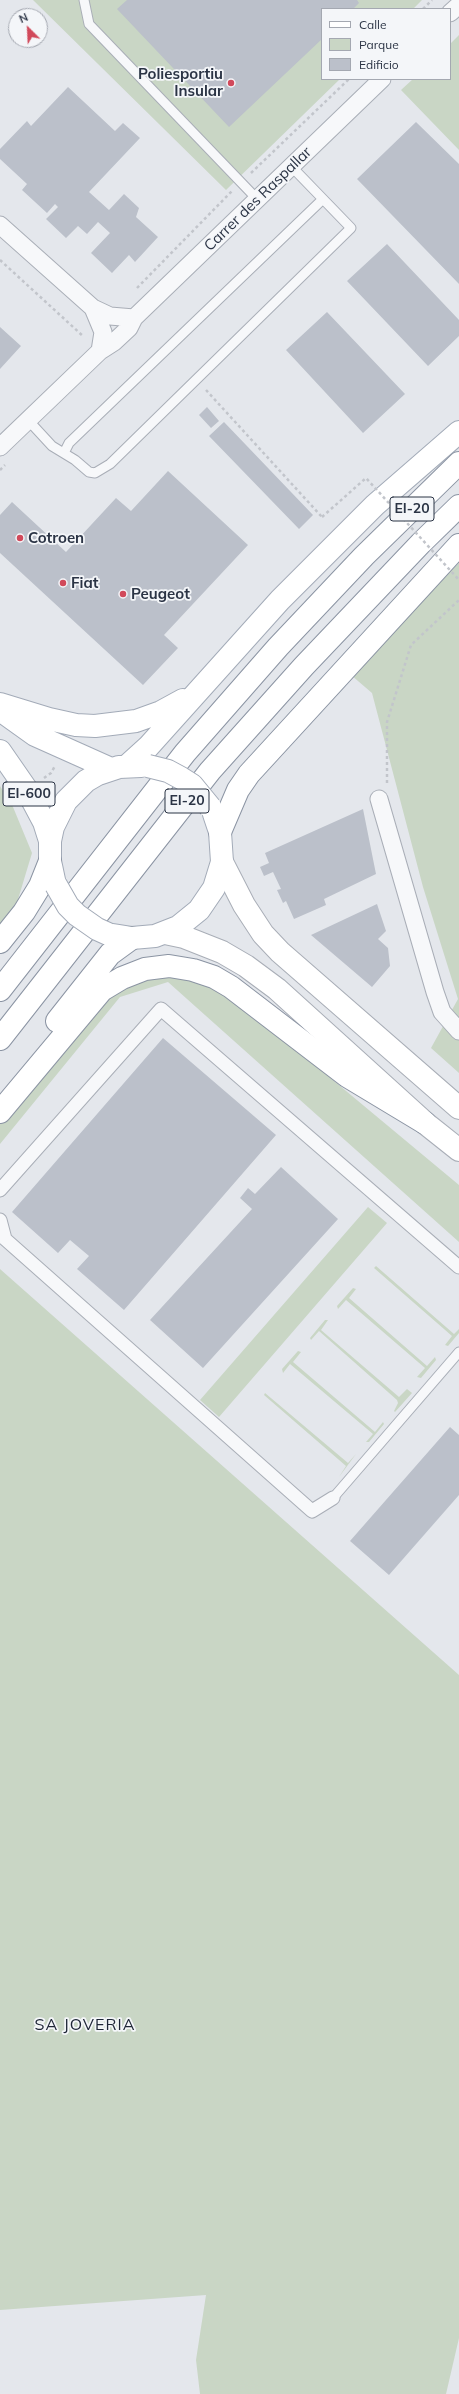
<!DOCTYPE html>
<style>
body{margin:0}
#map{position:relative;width:459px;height:2394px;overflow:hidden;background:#e4e7ec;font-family:Mulish,sans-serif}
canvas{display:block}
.legend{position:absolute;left:321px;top:8px;width:130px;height:72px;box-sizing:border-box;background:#f4f6f9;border:1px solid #a4a8b1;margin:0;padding:5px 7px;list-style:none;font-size:12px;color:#2b3445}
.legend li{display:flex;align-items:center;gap:8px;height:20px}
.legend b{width:20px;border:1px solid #a4a8b1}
.north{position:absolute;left:8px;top:8px;width:40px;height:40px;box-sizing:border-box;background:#f4f6f9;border:1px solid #a4a8b1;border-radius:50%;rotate:336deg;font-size:11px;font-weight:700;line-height:16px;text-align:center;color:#2b3445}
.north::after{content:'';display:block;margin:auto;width:14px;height:18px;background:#d1495b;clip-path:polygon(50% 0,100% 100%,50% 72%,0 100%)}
</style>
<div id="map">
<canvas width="459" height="2394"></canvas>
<ul class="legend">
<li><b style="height:5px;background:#fff"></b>Calle</li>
<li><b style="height:11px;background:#c9d6c5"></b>Parque</li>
<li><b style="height:11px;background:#bbc0ca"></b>Edificio</li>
</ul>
<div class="north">N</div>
</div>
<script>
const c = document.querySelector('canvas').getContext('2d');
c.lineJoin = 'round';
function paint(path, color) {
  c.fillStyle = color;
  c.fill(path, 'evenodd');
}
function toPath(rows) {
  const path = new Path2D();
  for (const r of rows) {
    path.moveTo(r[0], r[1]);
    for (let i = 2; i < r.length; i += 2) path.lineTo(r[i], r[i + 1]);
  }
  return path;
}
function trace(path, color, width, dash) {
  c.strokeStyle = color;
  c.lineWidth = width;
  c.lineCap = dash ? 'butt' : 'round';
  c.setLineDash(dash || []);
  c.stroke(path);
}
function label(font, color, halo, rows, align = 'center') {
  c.font = font + ' Mulish,sans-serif';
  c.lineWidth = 3.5;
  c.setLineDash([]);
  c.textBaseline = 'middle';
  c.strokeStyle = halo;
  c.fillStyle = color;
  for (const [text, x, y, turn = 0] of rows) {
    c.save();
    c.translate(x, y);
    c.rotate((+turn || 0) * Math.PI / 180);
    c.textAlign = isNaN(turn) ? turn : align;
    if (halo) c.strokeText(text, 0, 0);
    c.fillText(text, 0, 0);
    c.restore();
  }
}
paint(toPath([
 [33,0,422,0,413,9,322,9,322,79,340,79,226,190],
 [459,35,459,150,401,90,413,79,450,79,450,44],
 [459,563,459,1073,431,1048,458,999,423,887,372,693,351,675],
 [0,786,13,807,32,853,16,906,0,927],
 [164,972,212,985,298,1051,459,1185,459,1242,168,982,120,997,0,1144,0,1121,120,985],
 [368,1207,387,1223,219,1417,200,1400],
 [376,1266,454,1334,459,1329,459,1333,448,1346,445,1345,452,1336,374,1268],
 [0,1269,459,1675,459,2338,446,2394,200,2394,196,2360,206,2295,0,2310],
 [353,1288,356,1289,349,1298,427,1366,435,1357,436,1360,421,1378,417,1377,425,1368,346,1300,338,1309,337,1306],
 [325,1320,328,1320,321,1330,399,1397,407,1389,412,1393,395,1412,394,1411,398,1403,397,1400,319,1331,311,1340,310,1338],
 [298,1351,301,1352,293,1362,375,1432,383,1422,384,1424,369,1442,366,1442,373,1434,290,1364,283,1373,282,1369],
 [265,1393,348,1463,356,1454,339,1477,346,1466,264,1395]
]), '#c9d6c5');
paint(toPath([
 [127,0,357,0,359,3,353,9,322,9,322,39,229,127,117,9],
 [68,87,115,131,123,123,140,138,89,192,109,210,124,194,139,208,136,217,158,237,135,262,129,255,112,273,91,253,110,233,98,222,87,234,78,226,66,238,46,219,58,207,55,204,47,213,22,190,27,184,0,159,0,149,27,121,31,126],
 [416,122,459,164,459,284,357,179],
 [387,244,459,320,459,336,428,366,347,281],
 [327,312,405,394,363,433,286,350],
 [0,327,21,346,0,369],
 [207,407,219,421,211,428,199,415],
 [224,422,313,515,299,529,209,436],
 [168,471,248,545,164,635,178,648,143,685,0,553,0,515,12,502,66,552,116,498,131,511],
 [363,809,376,874,324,899,326,905,294,919,286,901,283,903,277,890,281,889,273,872,264,876,260,867,269,863,265,853],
 [377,904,386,931,378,939,388,948,390,966,372,987,311,935],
 [163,1038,276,1135,124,1310,77,1269,89,1256,70,1240,58,1253,12,1212],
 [281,1167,338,1219,203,1368,150,1320,252,1209,240,1198,248,1188,255,1194],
 [450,1427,459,1435,459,1495,389,1575,350,1541]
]), '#bbc0ca');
const service = toPath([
 [84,0,89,24,257,199],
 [28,420,52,446,75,460,89,472,95,473,110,464,351,228,291,166],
 [64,453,69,443,323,199],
 [333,1498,459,1352]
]);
const pedestrian = toPath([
 [0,1190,161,1009,459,1267],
 [0,1220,5,1239,312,1511,333,1498]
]);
const minor = toPath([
 [450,13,459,5],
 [0,225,93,308,110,316,134,318],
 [93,308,103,332,100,351],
 [0,447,100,351,114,342,129,328,134,318,382,79],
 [379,799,435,992,442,1012,459,1031]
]);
const secondary = toPath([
 [222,862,244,905,263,934,280,952,459,1108],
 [165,933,184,937,222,952,246,966,277,989,425,1123,459,1150]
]);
const primary = toPath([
 [0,704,49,719,76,725,95,726,136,721,161,712,183,700],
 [0,710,35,735,111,769],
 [0,751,27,790,44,822,50,841],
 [127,766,148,747,280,600,375,505,459,432],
 [54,880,50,861,50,841,53,827,66,801,86,781,98,774,119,767,141,766],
 [113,935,132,938,155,936,178,927,199,910,214,888,222,862,220,832,214,814]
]);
const trunk = toPath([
 [220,832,238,790,249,774,459,545],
 [0,942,24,912,40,886,50,861],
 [0,990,185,753,278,647,364,556,459,463],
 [57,1021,110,954,132,938],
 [0,1039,210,771,304,666,421,543,459,506],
 [0,1112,102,990,122,978,145,969,169,966,193,970,214,977,231,987,347,1076,425,1123]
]);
trace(service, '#a9aeb7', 11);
trace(pedestrian, '#a9aeb7', 15);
trace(minor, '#a9aeb7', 19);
trace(secondary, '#a9aeb7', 24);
trace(primary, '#a3abb8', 24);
trace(trunk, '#8b94a3', 24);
trace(toPath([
 [423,9,432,0],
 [251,173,349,79],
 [0,260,84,337],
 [137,288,232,191],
 [206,390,322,517],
 [0,470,5,465],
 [44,778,51,773,55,766],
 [387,783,387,722,411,645,459,600]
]), '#c2c5cb', 2.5, [3, 3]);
trace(service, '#f7f8fa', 9);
trace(pedestrian, '#f7f8fa', 13);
trace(minor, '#f7f8fa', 17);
trace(secondary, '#fff', 22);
trace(primary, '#fff', 22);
trace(trunk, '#fff', 22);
const primaryBridge = toPath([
 [148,766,168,771,181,778,192,785,210,807],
 [56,885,68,906,77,915,97,929,108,934]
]);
trace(primaryBridge, '#a3abb8', 24, []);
trace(toPath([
 [322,517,366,478,459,580]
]), '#c2c5cb', 2.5, [3, 3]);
trace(primaryBridge, '#fff', 22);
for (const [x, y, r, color] of [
 [231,83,4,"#d1495b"],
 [20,538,4,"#d1495b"],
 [63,583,4,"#d1495b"],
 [123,594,4,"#d1495b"]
]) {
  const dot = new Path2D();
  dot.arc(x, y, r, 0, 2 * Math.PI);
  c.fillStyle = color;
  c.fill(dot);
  trace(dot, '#f4f6f9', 1.5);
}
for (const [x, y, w] of [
 [412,509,44],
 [29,794,52],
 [187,801,44]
]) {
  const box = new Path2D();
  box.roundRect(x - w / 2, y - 12, w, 24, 3);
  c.fillStyle = '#f4f6f9';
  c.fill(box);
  trace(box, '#2b3445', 1);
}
label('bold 14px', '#2b3445', null, [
 ["EI-20",412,509],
 ["EI-600",29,794],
 ["EI-20",187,801]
]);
label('bold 15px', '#2b3445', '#f4f6f9', [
 ["Poliesportiu",223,74,"right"],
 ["Insular",223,91,"right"],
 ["Cotroen",28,538],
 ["Fiat",71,583],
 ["Peugeot",131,594]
], 'left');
label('15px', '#2b3445', '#f4f6f9', [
 ["Carrer des Raspallar",258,199,-44]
]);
c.letterSpacing = '1px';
label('16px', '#1d2536', '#f4f6f9', [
 ["SA JOVERIA",85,2025]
]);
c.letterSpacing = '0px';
</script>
